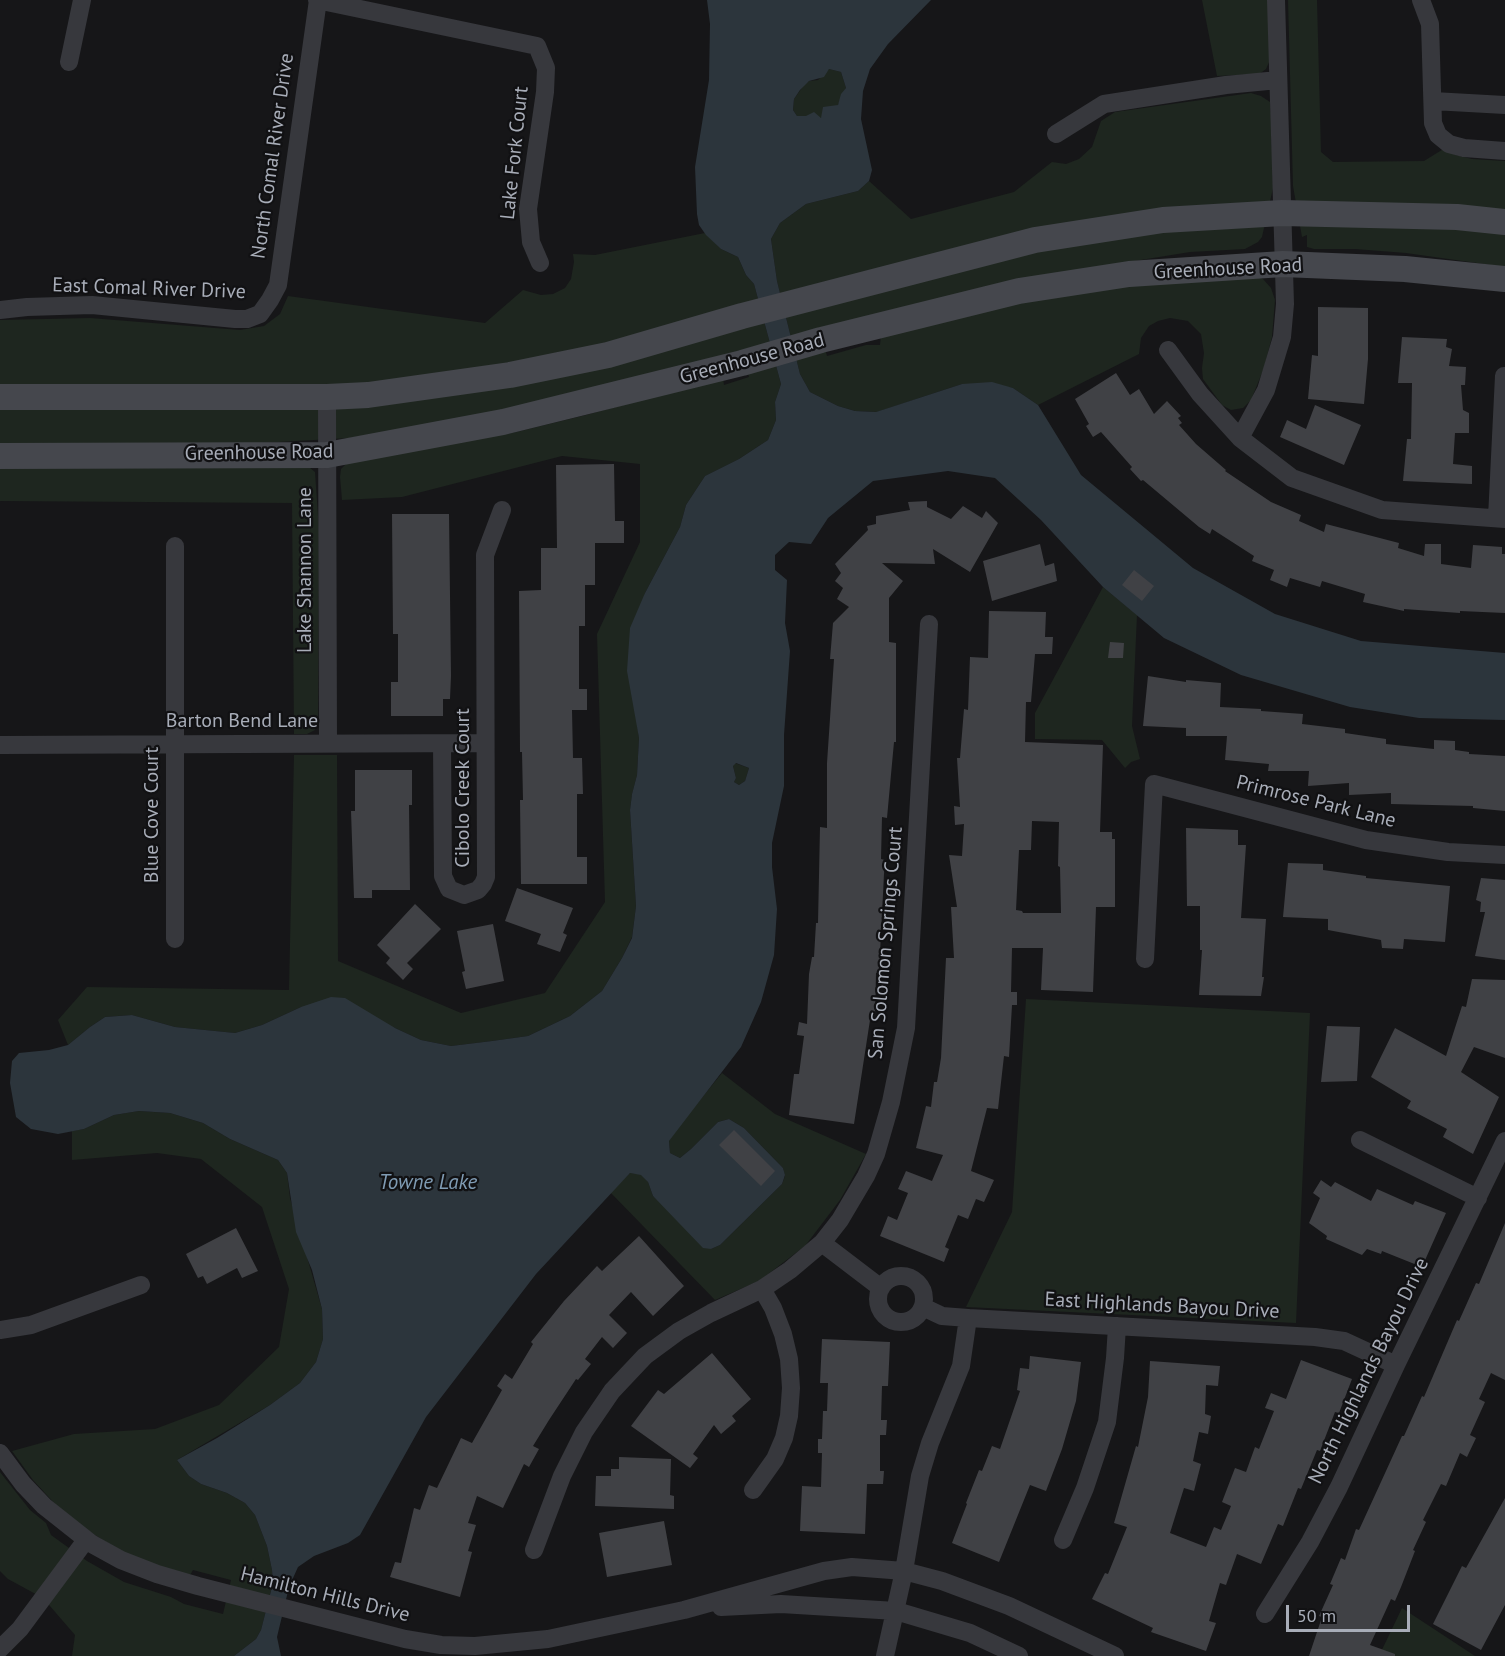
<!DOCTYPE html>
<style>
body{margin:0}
#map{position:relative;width:1505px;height:1656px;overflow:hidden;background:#161618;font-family:"PT Sans",sans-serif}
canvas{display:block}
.scale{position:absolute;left:1286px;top:1605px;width:124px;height:27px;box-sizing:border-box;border:3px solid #a8adb8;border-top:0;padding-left:8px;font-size:18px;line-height:21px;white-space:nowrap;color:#a8adb8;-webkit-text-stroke:4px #111113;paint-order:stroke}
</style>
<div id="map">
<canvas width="1505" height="1656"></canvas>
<div class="scale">50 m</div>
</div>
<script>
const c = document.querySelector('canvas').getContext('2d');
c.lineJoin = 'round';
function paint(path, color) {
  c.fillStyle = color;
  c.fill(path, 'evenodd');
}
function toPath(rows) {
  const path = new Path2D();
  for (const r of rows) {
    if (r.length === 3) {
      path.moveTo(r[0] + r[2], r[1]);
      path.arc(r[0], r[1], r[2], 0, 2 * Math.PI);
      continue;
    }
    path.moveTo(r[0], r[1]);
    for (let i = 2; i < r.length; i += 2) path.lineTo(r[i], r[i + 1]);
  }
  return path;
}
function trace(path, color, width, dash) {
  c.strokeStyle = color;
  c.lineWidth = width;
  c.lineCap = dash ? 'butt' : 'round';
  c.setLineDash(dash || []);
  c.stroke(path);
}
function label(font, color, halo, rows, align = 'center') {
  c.font = font + ' "PT Sans",sans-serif';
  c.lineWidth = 4.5;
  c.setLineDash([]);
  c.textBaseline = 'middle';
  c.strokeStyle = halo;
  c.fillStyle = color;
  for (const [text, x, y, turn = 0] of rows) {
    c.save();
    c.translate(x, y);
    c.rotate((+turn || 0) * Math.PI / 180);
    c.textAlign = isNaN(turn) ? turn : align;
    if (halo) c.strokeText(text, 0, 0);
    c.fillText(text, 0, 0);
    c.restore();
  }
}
paint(toPath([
 [1202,0,1269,0,1270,60,1266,69,1259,74,1217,76],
 [1288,0,1317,0,1321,152,1333,162,1424,161,1445,148,1456,155,1472,159,1505,161,1505,267,1406,253,1355,249,1314,249,1307,247,1307,235,1302,237,1293,186],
 [829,69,841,72,846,88,838,105,821,118,797,116,793,110,794,99,804,85,809,81,818,80],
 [1251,93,1261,96,1270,102,1271,113,1273,188,1262,237,1258,242,1245,249,1190,252,1116,264,820,331,827,356,866,345,880,345,881,335,992,307,1072,293,1162,282,1253,276,1263,279,1271,288,1275,300,1272,337,1264,368,1251,400,1243,408,1231,410,1222,405,1203,379,1202,368,1204,353,1201,334,1188,321,1170,318,1158,321,1149,326,1141,338,1139,354,1038,405,1013,388,962,384,877,412,855,411,838,406,810,392,800,374,777,281,771,239,780,223,806,204,858,191,869,181,911,219,1014,192,1052,162,1066,164,1079,159,1092,147,1101,121,1115,112],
 [705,233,721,249,738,257,746,275,754,284,781,384,775,402,776,420,768,440,739,459,705,476,686,505,680,527,645,593,636,714,639,738,637,775,632,794,630,810,636,906,632,937,622,958,602,991,570,1016,528,1036,492,1041,451,1046,421,1040,395,1028,301,1007,262,1025,235,1033,175,1027,132,1015,105,1017,90,1027,68,1045,58,1020,87,987,289,990,294,755,337,755,338,961,461,1013,545,993,605,902,597,634,640,542,640,464,562,456,402,497,342,500,340,477,341,469,350,460,512,433,586,415,723,378,724,385,749,377,742,350,574,399,350,438,243,444,0,445,0,320,90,318,240,330,264,326,280,314,288,296,485,323,523,290,541,295,553,294,565,288,571,279,574,262,573,254,595,255],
 [303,462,315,472,319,530,318,721,315,730,307,734,294,734,292,503,0,501,0,464],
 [1103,587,1137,615,1132,726,1140,759,1131,762,1125,768,1102,740,1035,739,1035,713],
 [735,763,749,768,745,781,739,785,734,782,736,778,733,766],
 [1026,999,1310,1013,1296,1323,966,1307,1012,1212],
 [722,1073,775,1114,866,1154,840,1200,805,1246,759,1281,715,1300,610,1192,630,1173,641,1174,648,1182,653,1196,711,1249,720,1245,782,1184,785,1176,783,1168,744,1128,729,1119,718,1122,691,1149,680,1158,670,1153,669,1141,673,1133],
 [139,1111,170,1113,203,1123,230,1139,278,1160,287,1173,290,1198,322,1309,323,1339,316,1362,300,1383,270,1405,177,1460,189,1476,201,1484,227,1493,245,1503,255,1515,267,1546,272,1570,273,1583,261,1630,256,1639,234,1656,72,1656,75,1635,43,1598,8,1579,0,1571,0,1472,30,1510,46,1523,51,1535,87,1561,124,1582,171,1597,184,1604,223,1614,231,1580,193,1570,190,1575,160,1567,122,1552,87,1530,56,1505,33,1480,12,1451,74,1434,155,1429,219,1405,279,1347,289,1289,262,1207,201,1159,157,1153,72,1160,72,1131,84,1129,114,1115],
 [1402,1608,1475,1656,1379,1656]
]), '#1e261f');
paint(toPath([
 [707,0,931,0,888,44,870,69,863,91,861,119,872,170,869,181,858,191,806,204,780,223,771,239,777,281,800,374,810,392,838,406,855,411,876,412,962,384,992,382,1013,388,1038,405,1081,475,1193,568,1275,614,1361,641,1505,653,1505,720,1419,718,1350,707,1241,675,1164,638,1103,587,1041,520,995,478,948,471,873,481,828,518,811,544,789,542,775,555,775,570,787,580,785,623,790,651,784,735,784,786,772,843,772,867,777,909,774,955,761,1002,741,1047,669,1141,670,1153,680,1158,691,1149,718,1122,729,1119,744,1128,783,1168,785,1175,782,1184,720,1245,711,1249,703,1248,653,1196,648,1182,641,1175,630,1173,536,1274,426,1417,360,1535,348,1543,314,1556,298,1567,289,1587,277,1637,281,1656,234,1656,256,1639,261,1630,273,1583,272,1570,267,1546,255,1515,245,1503,227,1493,201,1484,189,1476,177,1460,217,1438,270,1405,300,1383,316,1362,323,1339,322,1309,312,1270,296,1232,287,1173,278,1160,230,1139,203,1123,170,1113,139,1111,114,1115,84,1129,58,1134,31,1129,16,1117,10,1083,12,1061,19,1053,49,1050,68,1045,90,1027,105,1017,132,1015,175,1027,235,1033,262,1025,301,1007,331,997,345,998,395,1028,421,1040,451,1046,492,1041,528,1036,570,1016,602,991,622,958,632,938,636,906,630,810,632,794,637,775,639,738,627,671,630,628,645,593,680,527,686,505,705,476,739,459,768,440,776,420,775,402,781,384,754,284,746,275,738,257,721,249,706,235,699,225,697,214,695,167,709,80,710,24],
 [829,69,841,72,846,88,841,94,838,105,823,107,821,118,814,112,806,116,797,116,793,110,794,99,800,90,809,81,824,77],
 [736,763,749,768,745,781,739,785,734,782,736,778,733,766]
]), '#2c353c');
paint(toPath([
 [1318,307,1368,308,1368,359,1364,404,1308,399,1312,355,1318,356],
 [1402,337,1447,339,1446,347,1452,349,1449,366,1466,367,1465,385,1461,385,1463,410,1469,413,1469,433,1455,433,1453,464,1472,466,1472,484,1403,481,1407,439,1411,439,1412,383,1398,383],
 [1116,373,1130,395,1139,389,1154,414,1167,401,1181,416,1178,418,1182,423,1179,425,1196,444,1226,470,1225,471,1271,502,1301,515,1299,521,1324,532,1326,524,1399,543,1398,548,1424,556,1425,544,1441,544,1441,564,1471,568,1473,545,1502,547,1502,554,1505,554,1505,613,1460,611,1460,613,1404,609,1404,611,1363,602,1365,594,1322,581,1320,587,1290,578,1287,587,1270,580,1274,570,1252,561,1254,556,1212,529,1210,534,1199,527,1143,480,1141,481,1130,469,1132,467,1101,432,1093,437,1086,426,1089,424,1075,399],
 [1315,405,1361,425,1344,465,1280,437,1287,420,1306,429],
 [614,464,615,521,624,521,624,543,595,543,595,585,585,585,585,626,579,626,579,689,587,689,587,710,572,710,573,758,582,758,583,794,577,794,577,857,587,857,587,884,521,884,520,800,523,800,522,752,520,752,519,591,541,590,541,548,557,548,556,465],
 [927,501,927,507,951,519,963,506,982,518,986,511,998,523,970,572,933,549,935,564,882,563,903,581,889,598,889,642,896,643,896,742,894,742,887,818,882,817,881,859,885,860,884,874,879,973,876,973,875,1020,870,1020,854,1124,789,1115,794,1074,799,1074,804,1036,797,1035,799,1022,807,1024,809,974,812,957,814,957,816,923,818,923,820,827,827,828,827,763,834,659,830,659,833,623,849,607,837,599,843,588,835,581,841,573,835,564,868,530,867,526,876,524,876,516,910,510,908,502],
 [392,514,449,514,451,676,450,699,443,699,443,716,391,716,391,682,398,682,398,634,393,634],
 [1040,544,1045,566,1054,563,1057,581,992,601,983,561],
 [1134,570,1154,586,1142,601,1122,585],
 [989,611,1046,612,1045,637,1053,637,1052,654,1035,654,1031,702,1026,702,1025,742,1103,745,1100,832,1112,832,1112,839,1115,839,1115,907,1096,907,1093,992,1041,990,1043,948,1012,948,1011,992,1017,992,1017,1005,1012,1005,1009,1057,1004,1056,998,1109,987,1108,971,1171,994,1180,984,1202,976,1199,968,1219,958,1215,945,1247,949,1249,944,1262,880,1236,888,1216,897,1220,908,1193,898,1189,906,1171,932,1181,943,1155,916,1148,926,1106,931,1107,934,1082,937,1082,941,1058,946,958,954,958,951,907,957,907,949,855,962,856,964,824,955,825,954,806,960,807,957,758,960,758,964,709,968,710,970,657,988,658],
 [1032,821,1059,822,1058,866,1060,867,1061,913,1023,913,1022,911,1016,910,1019,850,1031,850],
 [1110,642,1124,643,1123,658,1108,658],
 [1148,676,1186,682,1186,680,1221,683,1220,707,1261,709,1261,711,1303,714,1302,724,1345,729,1345,733,1386,739,1386,744,1434,749,1434,740,1455,741,1455,750,1469,752,1469,754,1505,756,1505,811,1473,808,1473,806,1391,804,1391,793,1349,795,1349,783,1308,786,1309,771,1268,771,1269,764,1225,760,1227,736,1186,736,1186,728,1143,726],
 [355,770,412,770,412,805,409,805,410,890,372,890,372,898,354,898,351,811,355,811],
 [1186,828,1238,830,1238,845,1246,845,1241,918,1266,919,1262,977,1264,977,1261,996,1199,995,1202,950,1200,950,1200,906,1187,906],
 [1288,863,1323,864,1323,870,1366,876,1366,878,1450,886,1445,942,1404,939,1403,949,1382,948,1381,940,1328,930,1328,919,1283,917],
 [1481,878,1505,880,1505,960,1475,956,1485,912,1480,912,1481,902,1476,900],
 [517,888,573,908,563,933,567,935,560,952,537,944,541,934,505,921],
 [415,904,441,929,407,963,413,969,403,980,386,963,390,958,377,945],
 [493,924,504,981,466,989,462,972,465,971,457,931],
 [1472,979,1505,980,1505,1058,1474,1047,1461,1072,1499,1097,1473,1154,1443,1137,1447,1129,1407,1108,1411,1101,1371,1077,1395,1028,1446,1056,1462,1006,1466,1007],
 [1327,1026,1360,1027,1357,1081,1321,1082],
 [734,1130,775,1171,761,1186,719,1145],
 [1321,1180,1331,1187,1335,1182,1371,1201,1377,1189,1413,1205,1415,1201,1446,1213,1422,1267,1382,1251,1381,1254,1367,1249,1362,1255,1326,1239,1327,1236,1309,1223,1320,1198,1313,1193],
 [1505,1223,1505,1380,1491,1373,1479,1399,1485,1402,1470,1435,1476,1438,1467,1457,1460,1453,1446,1486,1441,1484,1423,1520,1426,1522,1413,1550,1415,1551,1401,1587,1395,1601,1391,1599,1370,1645,1395,1654,1395,1656,1309,1656,1322,1617,1319,1616,1333,1585,1330,1584,1341,1558,1345,1560,1356,1529,1359,1530,1402,1436,1404,1436,1422,1396,1424,1397,1457,1320,1459,1321,1476,1283,1479,1284],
 [236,1228,258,1271,242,1278,237,1268,207,1284,203,1276,198,1278,186,1254],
 [639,1236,684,1286,653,1316,631,1292,609,1315,627,1333,613,1348,602,1337,585,1359,591,1364,578,1380,576,1379,549,1420,533,1446,539,1449,529,1467,524,1464,503,1508,477,1496,468,1523,476,1525,468,1551,472,1552,460,1597,390,1577,395,1562,401,1563,414,1508,420,1510,429,1485,437,1488,461,1438,472,1443,502,1390,497,1386,505,1374,512,1379,533,1344,531,1342,564,1301,597,1266,602,1271],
 [822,1339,890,1342,888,1386,882,1386,881,1420,887,1420,886,1435,880,1435,880,1471,884,1471,883,1484,867,1484,865,1534,800,1531,802,1486,821,1487,822,1453,818,1453,818,1439,822,1439,823,1411,827,1411,828,1383,820,1383],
 [712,1353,751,1399,732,1416,736,1421,721,1434,714,1425,693,1454,698,1458,690,1468,631,1426,658,1390,664,1394],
 [1030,1356,1081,1362,1076,1401,1062,1449,1046,1491,1030,1485,999,1562,952,1543,967,1504,966,1503,979,1470,982,1471,992,1446,1000,1449,1020,1391,1017,1390,1020,1368,1029,1369],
 [1301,1360,1352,1379,1339,1413,1335,1412,1320,1451,1317,1450,1301,1489,1298,1488,1283,1526,1278,1524,1261,1564,1237,1554,1226,1585,1220,1583,1209,1621,1216,1623,1206,1651,1151,1632,1153,1628,1092,1599,1105,1573,1108,1574,1127,1527,1114,1523,1136,1446,1138,1447,1148,1397,1150,1361,1220,1366,1218,1386,1206,1385,1205,1414,1211,1416,1208,1434,1199,1432,1193,1461,1201,1464,1194,1491,1184,1488,1170,1533,1206,1547,1214,1527,1221,1530,1231,1506,1222,1502,1235,1468,1246,1472,1255,1447,1259,1449,1274,1411,1265,1408,1271,1393,1286,1399],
 [619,1457,671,1459,670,1495,674,1496,674,1509,595,1506,596,1476,611,1476,611,1469,619,1469],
 [1505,1498,1505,1605,1481,1650,1433,1624,1462,1566,1466,1568],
 [664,1521,672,1565,607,1577,599,1533]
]), '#404145');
trace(toPath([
 [317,0,537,46,546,68,545,92,528,209,531,242,540,263],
 [1421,0,1430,24,1433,123,1438,135,1449,144,1464,148,1505,151],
 [69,62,82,0],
 [1433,101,1505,105],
 [1056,134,1104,104,1226,85,1278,80],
 [0,310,27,307,92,305,235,319,247,319,260,314,270,300,278,285,318,0],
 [1168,350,1200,394,1240,438,1292,478,1382,510,1505,519],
 [327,397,328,743],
 [1240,438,1266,390,1282,337,1285,304,1276,0],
 [1497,518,1504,376],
 [175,546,175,939],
 [442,744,443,876,449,889,464,895,478,890,483,884,486,877,485,555,502,510],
 [0,745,485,743],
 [1145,959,1154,784,1366,840,1448,852,1505,855],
 [1360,1140,1478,1198],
 [822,1243,881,1288],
 [901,1299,23],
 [923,1307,942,1316,968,1318,1315,1337,1344,1341,1396,1365],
 [0,1330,31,1325,141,1285],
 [0,1453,23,1484,44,1506,92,1544,121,1560,157,1574,198,1586,405,1639,441,1645,475,1646,548,1639,684,1610,824,1571,852,1567,904,1571,942,1581,1009,1606,1115,1656],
 [753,1490,775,1459,784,1438,789,1416,791,1388,789,1359,783,1334,773,1308,762,1289],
 [1063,1540,1085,1488,1107,1422,1115,1358,1117,1326],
 [534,1550,562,1476,584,1432,612,1391,645,1356,679,1331,711,1313,762,1289,790,1270,822,1243,840,1220,866,1176,876,1154,891,1102,906,1028,929,624],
 [721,1607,781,1604,896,1611,970,1633,1019,1656],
 [1265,1614,1310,1542,1339,1487,1396,1365,1505,1141],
 [0,1649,20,1629,86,1540],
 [885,1656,904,1571,920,1476,930,1443,961,1366,968,1318]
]), '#37383d', 18);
trace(toPath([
 [0,397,327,397,368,395,510,375,608,355,742,316,1035,240,1163,220,1282,213,1457,217,1505,222],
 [0,456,327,455,503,422,742,363,821,340,1019,291,1129,274,1283,264,1405,269,1505,279]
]), '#45474d', 26);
label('20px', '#a8adb8', '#111113', [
 ["Lake Fork Court",515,153,-84],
 ["North Comal River Drive",273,156,-82],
 ["Greenhouse Road",1228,269,-3],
 ["East Comal River Drive",149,289,2],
 ["Greenhouse Road",752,359,-15],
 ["Greenhouse Road",259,453,-1],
 ["Lake Shannon Lane",305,570,-90],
 ["Barton Bend Lane",242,721],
 ["Cibolo Creek Court",463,788,-90],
 ["Primrose Park Lane",1316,802,14],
 ["Blue Cove Court",152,815,-90],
 ["San Solomon Springs Court",886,943,-85],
 ["East Highlands Bayou Drive",1162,1306,3],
 ["North Highlands Bayou Drive",1369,1371,-64],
 ["Hamilton Hills Drive",325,1595,14]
]);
label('italic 21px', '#7f9bb3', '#111113', [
 ["Towne Lake",428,1183]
]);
</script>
